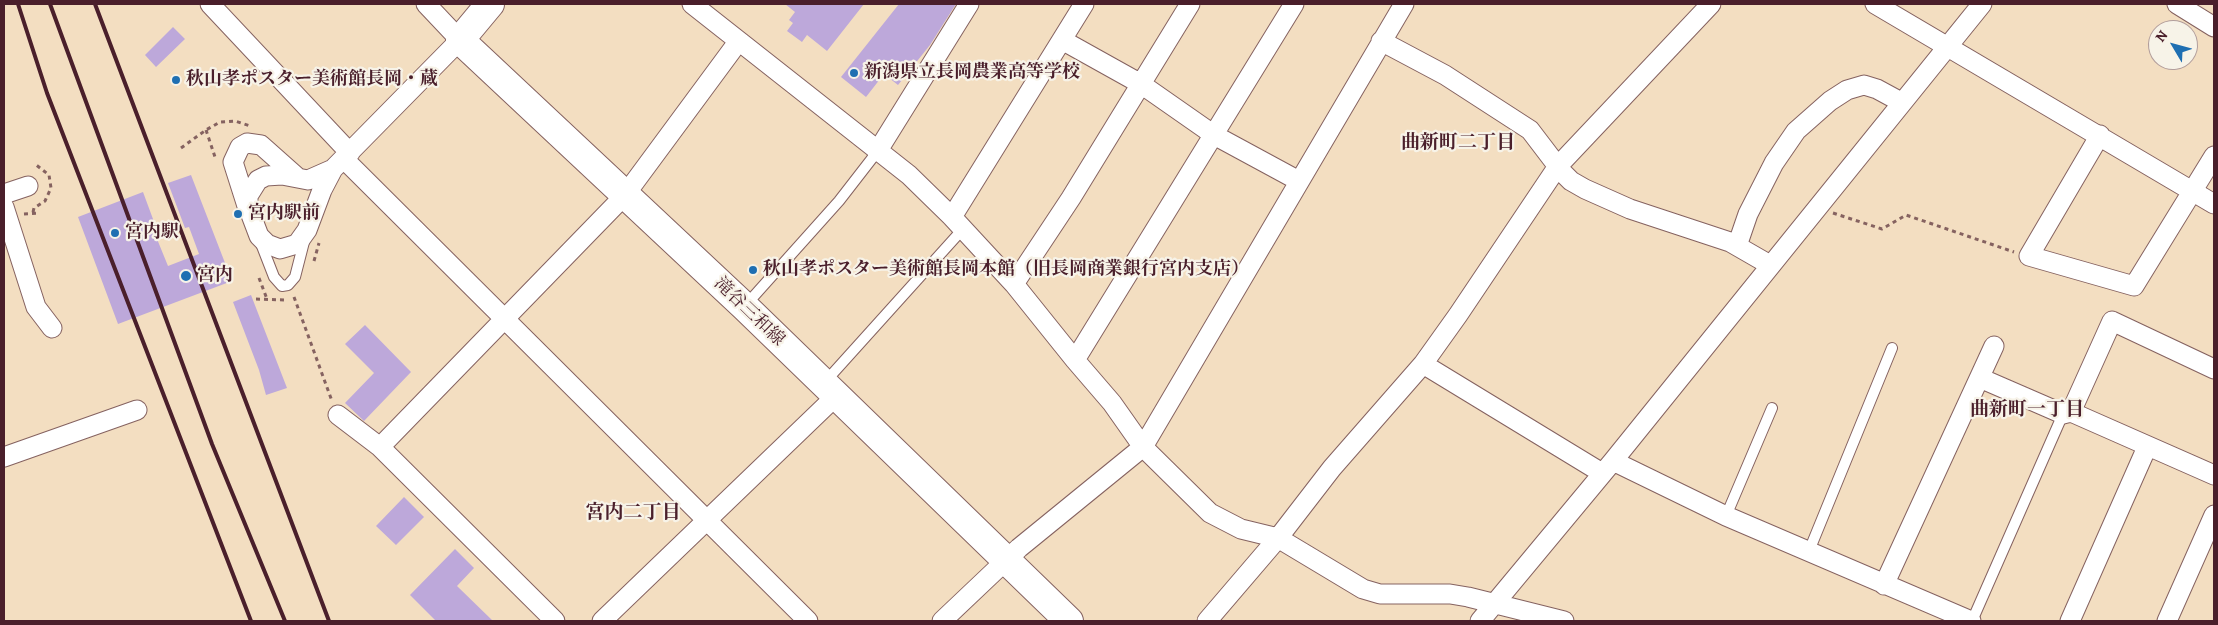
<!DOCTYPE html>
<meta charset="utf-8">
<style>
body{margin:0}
#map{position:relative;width:2218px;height:625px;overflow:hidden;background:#f3dec1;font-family:Alegreya,serif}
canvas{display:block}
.frame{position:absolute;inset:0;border:5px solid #4a1f2b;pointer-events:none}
.north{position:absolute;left:2148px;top:20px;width:50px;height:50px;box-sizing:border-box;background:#f7f3e8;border:1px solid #b29e9c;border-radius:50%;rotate:307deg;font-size:14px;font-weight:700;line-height:20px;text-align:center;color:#4a1f2b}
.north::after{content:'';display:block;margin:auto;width:18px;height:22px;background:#1f6fb2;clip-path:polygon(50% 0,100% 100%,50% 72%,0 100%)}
</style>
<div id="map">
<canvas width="2218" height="625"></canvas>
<div class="frame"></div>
<div class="north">N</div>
</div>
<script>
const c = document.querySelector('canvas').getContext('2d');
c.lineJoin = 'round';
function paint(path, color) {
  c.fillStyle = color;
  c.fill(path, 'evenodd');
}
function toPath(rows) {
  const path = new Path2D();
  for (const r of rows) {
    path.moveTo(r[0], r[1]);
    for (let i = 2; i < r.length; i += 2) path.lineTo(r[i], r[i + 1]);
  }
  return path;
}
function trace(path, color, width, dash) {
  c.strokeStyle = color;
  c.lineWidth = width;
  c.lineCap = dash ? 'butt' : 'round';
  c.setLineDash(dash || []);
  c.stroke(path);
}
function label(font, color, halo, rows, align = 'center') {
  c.font = font + ' Alegreya,"Noto Serif JP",serif';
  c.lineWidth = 4.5;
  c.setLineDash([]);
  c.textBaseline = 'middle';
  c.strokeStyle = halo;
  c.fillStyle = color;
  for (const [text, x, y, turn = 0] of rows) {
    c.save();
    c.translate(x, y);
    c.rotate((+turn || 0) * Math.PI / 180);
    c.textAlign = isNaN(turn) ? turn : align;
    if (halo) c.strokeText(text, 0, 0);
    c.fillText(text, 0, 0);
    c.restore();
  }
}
paint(toPath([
 [785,4,864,4,827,51,807,35,802,42,787,31,793,23,789,20,795,12],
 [899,4,956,4,930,45,898,85,884,74,866,97,841,77],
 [173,27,185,39,156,67,145,55],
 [191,175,232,281,118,324,78,217,143,192,160,238,157,239,168,266,199,254,189,227,185,228,168,183],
 [251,295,287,388,266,395,259,370,233,302],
 [365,325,411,372,364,421,345,403,374,373,345,344],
 [404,497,424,517,396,545,376,526],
 [455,549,474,568,457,586,493,621,436,621,410,595]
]), '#bda8da');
const lane = toPath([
 [260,241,274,277,282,286,288,285,295,277,305,238],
 [745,306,839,201,877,152],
 [825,382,962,230],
 [1726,516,1772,408],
 [1809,551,1892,348],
 [1972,621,2063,414]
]);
const street = toPath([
 [210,4,350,153],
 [692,4,909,175,952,217,1014,284,1075,360,1112,403,1143,447,1210,513,1241,529,1278,538,1363,589,1380,594,1450,594,1468,597,1564,621],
 [1875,4,2214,204],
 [2177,4,2214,27],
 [1062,40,1141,84,1214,135,1299,181],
 [1381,41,1445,75,1530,130,1562,172,1571,181,1585,189,1630,209,1730,242,1770,265],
 [2100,135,2029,256,2134,286,2214,156],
 [877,152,969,4],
 [344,159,808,621],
 [333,169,308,180,282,175,266,176,258,180,248,196,248,207,259,236,267,244,280,249,297,244,307,230,322,190,333,169,460,40,426,4],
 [4,194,28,186],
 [247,206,233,162,240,147,247,143,261,145,297,177],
 [4,207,36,307,52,328],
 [952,217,1084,4],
 [1737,246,1748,214,1774,163,1796,131,1830,101,1847,90,1864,85,1877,89,1901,102],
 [1014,284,1071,198,1190,4],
 [1075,360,1294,4],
 [1423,364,1602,473],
 [1980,378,2063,414,2071,412,2214,475],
 [2071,412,2112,321,2214,369],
 [338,415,380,447,555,621],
 [380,447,625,195,738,42],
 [4,457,137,410],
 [1613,461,1726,516,1971,621],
 [1884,585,1994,346],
 [602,621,835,397],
 [942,621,1019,548,1143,447,1404,4],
 [1207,621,1278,538,1332,468,1423,364,1458,315,1558,166,1711,4],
 [1480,621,1613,461,1982,4],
 [2070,621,2147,447],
 [2167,621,2214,515]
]);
const secondary = toPath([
 [490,4,460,40,745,307,1069,621]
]);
trace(lane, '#856260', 12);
trace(street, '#856260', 21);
trace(secondary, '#856260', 30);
trace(toPath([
 [206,130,216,160],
 [181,148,206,130,220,122,235,121,250,126],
 [33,212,34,208,45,201,51,188,49,175,35,164],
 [1833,213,1882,229,1906,215,2014,252],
 [24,214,38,213],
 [314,261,319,243],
 [259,278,267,299],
 [294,297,332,401],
 [256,299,285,300]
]), '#856260', 3, [4, 4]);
trace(lane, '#fff', 10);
trace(street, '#fff', 19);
trace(secondary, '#fff', 28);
trace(toPath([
 [18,4,47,93,251,621],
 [50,4,212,444,285,621],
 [95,4,329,621]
]), '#4a1f2b', 4);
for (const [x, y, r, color] of [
 [854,73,5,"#1f6fb2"],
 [176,80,5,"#1f6fb2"],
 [238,214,5,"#1f6fb2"],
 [115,233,5,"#1f6fb2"],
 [753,270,5,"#1f6fb2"],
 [186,276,6,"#1f6fb2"]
]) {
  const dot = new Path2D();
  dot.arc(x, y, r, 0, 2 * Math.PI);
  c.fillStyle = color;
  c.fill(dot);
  trace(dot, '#f7f3e8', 2);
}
label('bold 18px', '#4a1f2b', '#f7f3e8', [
 ["新潟県立長岡農業高等学校",864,73],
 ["秋山孝ポスター美術館長岡・蔵",186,80],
 ["宮内駅前",248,214],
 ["宮内駅",125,233],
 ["秋山孝ポスター美術館長岡本館（旧長岡商業銀行宮内支店）",763,270],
 ["宮内",197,276]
], 'left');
label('18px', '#4a1f2b', '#f7f3e8', [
 ["滝谷三和線",749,312,44]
]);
label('bold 19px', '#4a1f2b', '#f7f3e8', [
 ["曲新町二丁目",1458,143],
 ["曲新町一丁目",2027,410],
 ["宮内二丁目",633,513]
]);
</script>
